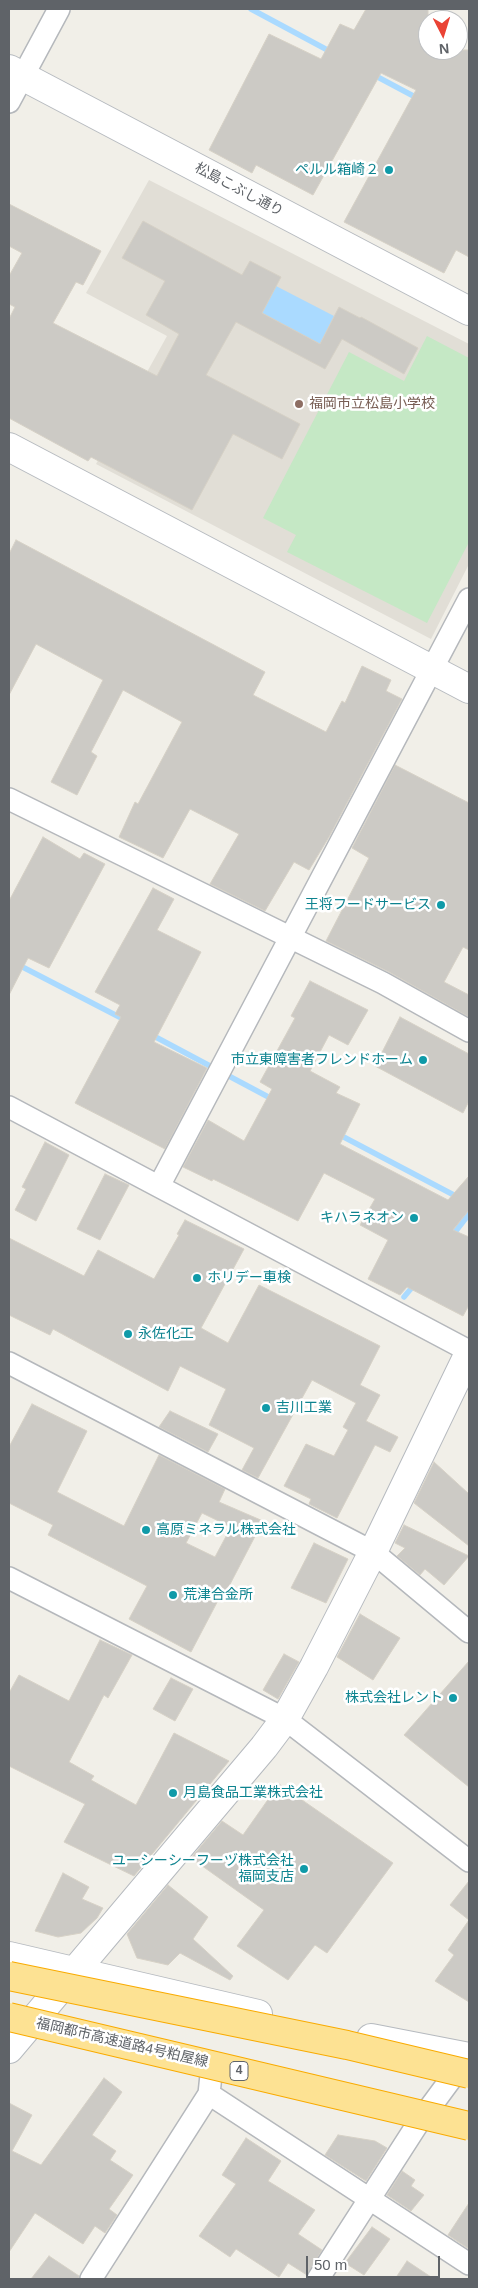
<!DOCTYPE html>
<meta charset="utf-8">
<style>
body{margin:0}
#map{position:relative;width:478px;height:2288px;overflow:hidden;background:#f1efe8;font-family:Arial,sans-serif}
canvas{display:block}
.frame{position:absolute;inset:0;border:10px solid #5f6368;pointer-events:none}
.north{position:absolute;left:418px;top:10px;width:50px;height:50px;box-sizing:border-box;background:#fff;border:1px solid #bfc1c3;border-radius:50%;rotate:175deg;font-size:14px;font-weight:700;line-height:20px;text-align:center;color:#5f6368}
.north::after{content:'';display:block;margin:auto;width:18px;height:22px;background:#ea4335;clip-path:polygon(50% 0,100% 100%,50% 72%,0 100%)}
.scale{position:absolute;left:306px;top:2256px;width:134px;height:22px;box-sizing:border-box;border:2px solid #5f6368;border-top:0;padding-left:6px;font-size:15px;line-height:18px;white-space:nowrap;color:#5f6368;-webkit-text-stroke:4px #fff;paint-order:stroke}
</style>
<div id="map">
<canvas width="478" height="2288"></canvas>
<div class="frame"></div>
<div class="north">N</div>
<div class="scale">50 m</div>
</div>
<script>
const c = document.querySelector('canvas').getContext('2d');
c.lineJoin = 'round';
function paint(path, color) {
  c.fillStyle = color;
  c.fill(path, 'evenodd');
}
function toPath(rows) {
  const path = new Path2D();
  for (const r of rows) {
    path.moveTo(r[0], r[1]);
    for (let i = 2; i < r.length; i += 2) path.lineTo(r[i], r[i + 1]);
  }
  return path;
}
function trace(path, color, width, dash) {
  c.strokeStyle = color;
  c.lineWidth = width;
  c.lineCap = dash ? 'butt' : 'round';
  c.setLineDash(dash || []);
  c.stroke(path);
}
function label(font, color, halo, rows, align = 'center') {
  c.font = font + ' Arial,"Noto Sans JP",sans-serif';
  c.lineWidth = 5;
  c.setLineDash([]);
  c.textBaseline = 'middle';
  c.strokeStyle = halo;
  c.fillStyle = color;
  for (const [text, x, y, turn = 0] of rows) {
    c.save();
    c.translate(x, y);
    c.rotate((+turn || 0) * Math.PI / 180);
    c.textAlign = isNaN(turn) ? turn : align;
    if (halo) c.strokeText(text, 0, 0);
    c.fillText(text, 0, 0);
    c.restore();
  }
}
paint(toPath([
 [149,180,469,344,469,564,431,639,96,464,167,336,86,293]
]), '#e1ded6');
paint(toPath([
 [427,336,469,358,469,542,427,623,287,552,296,535,263,518,349,352,404,381]
]), '#c5e8c5');
paint(toPath([
 [276,286,334,316,320,344,262,313]
]), '#aadaff');
trace(toPath([
 [251,9,333,53],
 [372,74,419,99],
 [9,960,127,1021],
 [150,1034,274,1100],
 [338,1134,469,1203],
 [452,1236,469,1214],
 [404,1297,414,1285]
]), '#aadaff', 5.5);
const building = toPath([
 [366,9,428,9,428,50,469,50,469,257,456,250,444,273,344,222,416,90,381,73,313,195,256,165,252,173,209,150,269,34,321,59,340,24,354,30,366,9],
 [9,204,101,251,83,285,76,282,53,323,157,376,179,334,146,315,165,281,122,258,143,221,242,275,250,261,281,277,262,313,320,344,339,307,360,318,361,317,418,348,404,374,342,339,325,369,236,322,206,375,300,424,282,459,233,434,192,510,91,457,88,461,9,418,9,319,15,307,9,304,9,276,22,253,9,246,9,204],
 [16,540,265,672,253,695,326,732,342,701,345,703,362,666,391,680,386,691,402,699,329,837,309,870,294,862,265,911,210,884,239,834,190,809,163,858,119,837,135,802,138,804,182,722,123,690,91,752,97,756,77,795,51,782,103,680,36,644,9,695,9,554,16,540],
 [395,765,469,803,469,950,463,947,444,982,469,995,469,1017,389,972,326,941,369,858,352,848,395,765],
 [43,837,80,859,84,853,105,864,49,968,28,958,9,995,9,901,43,837],
 [153,888,174,899,157,930,201,952,154,1042,207,1068,165,1149,75,1103,121,1017,115,1014,120,1005,95,992,153,888],
 [310,981,368,1010,348,1045,329,1035,310,1071,340,1087,336,1093,360,1104,340,1144,448,1200,469,1176,469,1210,453,1230,469,1237,469,1305,463,1316,407,1287,400,1295,368,1279,388,1240,360,1225,375,1199,324,1173,298,1221,246,1195,213,1179,212,1181,183,1167,208,1120,244,1141,272,1089,260,1082,295,1018,291,1016,310,981],
 [400,1017,469,1054,469,1101,463,1113,375,1066,400,1017],
 [45,1142,69,1155,36,1221,15,1210,26,1189,22,1187,45,1142],
 [105,1174,129,1185,100,1240,77,1229,105,1174],
 [185,1220,244,1249,201,1328,228,1343,259,1285,380,1346,360,1385,380,1395,366,1421,398,1437,390,1452,375,1445,337,1518,309,1504,311,1499,284,1486,306,1444,334,1456,348,1430,343,1427,356,1403,312,1380,258,1478,242,1470,254,1448,209,1425,226,1389,180,1366,168,1391,53,1329,50,1335,9,1315,9,1238,84,1276,98,1250,154,1279,179,1235,177,1234,185,1220],
 [32,1404,87,1431,57,1492,124,1526,159,1455,225,1489,219,1502,263,1521,226,1592,223,1591,191,1652,129,1619,147,1586,48,1535,53,1525,9,1503,9,1447,32,1404],
 [202,1513,231,1527,215,1557,186,1543,202,1513],
 [170,1411,218,1434,208,1452,159,1427,170,1411],
 [434,1462,469,1494,469,1546,414,1503,434,1462],
 [404,1525,469,1556,444,1585,425,1569,420,1575,397,1556,405,1548,395,1543,404,1525],
 [314,1543,348,1559,326,1603,291,1588,314,1543],
 [360,1614,400,1638,373,1680,337,1657,360,1614],
 [100,1640,132,1655,108,1698,104,1695,69,1762,94,1776,91,1780,136,1805,174,1733,229,1761,134,1876,64,1842,85,1804,9,1766,9,1693,19,1675,69,1701,100,1640],
 [284,1654,299,1662,278,1699,263,1690,284,1654],
 [469,1661,469,1787,404,1735,469,1661],
 [171,1678,193,1689,175,1721,153,1709,171,1678],
 [279,1784,393,1863,327,1953,315,1945,288,1980,237,1946,264,1910,191,1858,222,1821,243,1835,279,1784],
 [63,1873,89,1887,82,1899,103,1908,97,1918,81,1933,58,1937,35,1931,63,1873],
 [469,1881,469,1920,450,1905,469,1881],
 [168,1885,208,1917,193,1939,233,1976,230,1980,180,1953,168,1965,137,1958,127,1934,168,1885],
 [469,1920,469,2002,435,1981,454,1955,448,1950,469,1920],
 [104,2078,122,2092,92,2135,116,2151,110,2160,133,2175,109,2209,117,2215,105,2233,95,2226,83,2244,35,2213,9,2252,9,2103,32,2115,12,2151,41,2165,104,2078],
 [338,2135,375,2141,387,2148,366,2181,325,2155,338,2135],
 [246,2138,281,2161,268,2181,315,2210,298,2234,322,2250,307,2275,288,2263,279,2277,236,2249,230,2257,199,2236,236,2184,222,2175,246,2138],
 [402,2171,415,2180,411,2186,424,2195,411,2211,387,2195,402,2171],
 [469,2203,469,2249,448,2235,469,2203],
 [372,2227,390,2239,364,2275,345,2263,372,2227],
 [49,2256,79,2276,79,2279,31,2279,49,2256],
 [407,2261,434,2279,395,2279,407,2261]
]);
paint(building, '#cccac5');
trace(building, '#d6d1c6', 1);
const street = toPath([
 [9,102,59,9],
 [9,799,383,983,469,1031],
 [9,1107,469,1351],
 [159,1186,469,599],
 [9,1363,373,1552,469,1632],
 [9,1578,285,1719,469,1861],
 [211,2075,209,2094,469,2264],
 [91,2279,209,2094],
 [318,2279,417,2125,465,2060]
]);
const secondary = toPath([
 [9,69,469,311],
 [9,447,469,689],
 [9,1956,258,2014],
 [371,2038,469,2057],
 [9,2049,264,1747,285,1719,314,1667,373,1552,469,1353]
]);
trace(street, '#b5b8bc', 24);
trace(secondary, '#b6babf', 30);
trace(street, '#fff', 21);
trace(secondary, '#fff', 28);
const highwayBridge = toPath([
 [9,1976,347,2045,469,2074],
 [9,2017,469,2126]
]);
trace(highwayBridge, '#f9ab00', 30, []);
trace(highwayBridge, '#fde293', 28);
for (const [x, y, r, color] of [
 [389,170,5,"#0f9aa8"],
 [299,404,5,"#8d6e63"],
 [441,905,5,"#0f9aa8"],
 [423,1060,5,"#0f9aa8"],
 [414,1218,5,"#0f9aa8"],
 [197,1278,5,"#0f9aa8"],
 [128,1334,5,"#0f9aa8"],
 [266,1408,5,"#0f9aa8"],
 [146,1530,5,"#0f9aa8"],
 [173,1595,5,"#0f9aa8"],
 [453,1698,5,"#0f9aa8"],
 [173,1793,5,"#0f9aa8"],
 [304,1869,5,"#0f9aa8"]
]) {
  const dot = new Path2D();
  dot.arc(x, y, r, 0, 2 * Math.PI);
  c.fillStyle = color;
  c.fill(dot);
  trace(dot, '#fff', 2);
}
for (const [x, y, w] of [
 [239,2071,18]
]) {
  const box = new Path2D();
  box.roundRect(x - w / 2, y - 9.5, w, 19, 4);
  c.fillStyle = '#fff';
  c.fill(box);
  trace(box, '#5f6368', 1);
}
label('bold 12px', '#5f6368', null, [
 ["4",239,2071]
]);
label('14px', '#0d838f', '#fff', [
 ["ペルル箱崎２",379,170],
 ["王将フードサービス",431,905],
 ["市立東障害者フレンドホーム",413,1060],
 ["キハラネオン",404,1218],
 ["ホリデー車検",207,1278,"left"],
 ["永佐化工",138,1334,"left"],
 ["吉川工業",276,1408,"left"],
 ["高原ミネラル株式会社",156,1530,"left"],
 ["荒津合金所",183,1595,"left"],
 ["株式会社レント",443,1698],
 ["月島食品工業株式会社",183,1793,"left"],
 ["ユーシーシーフーヅ株式会社",294,1861],
 ["福岡支店",294,1877]
], 'right');
label('14px', '#5f6368', '#fff', [
 ["松島こぶし通り",239,190,28],
 ["福岡都市高速道路4号粕屋線",122,2043,13]
]);
label('14px', '#785e54', '#fff', [
 ["福岡市立松島小学校",309,404]
], 'left');
</script>
